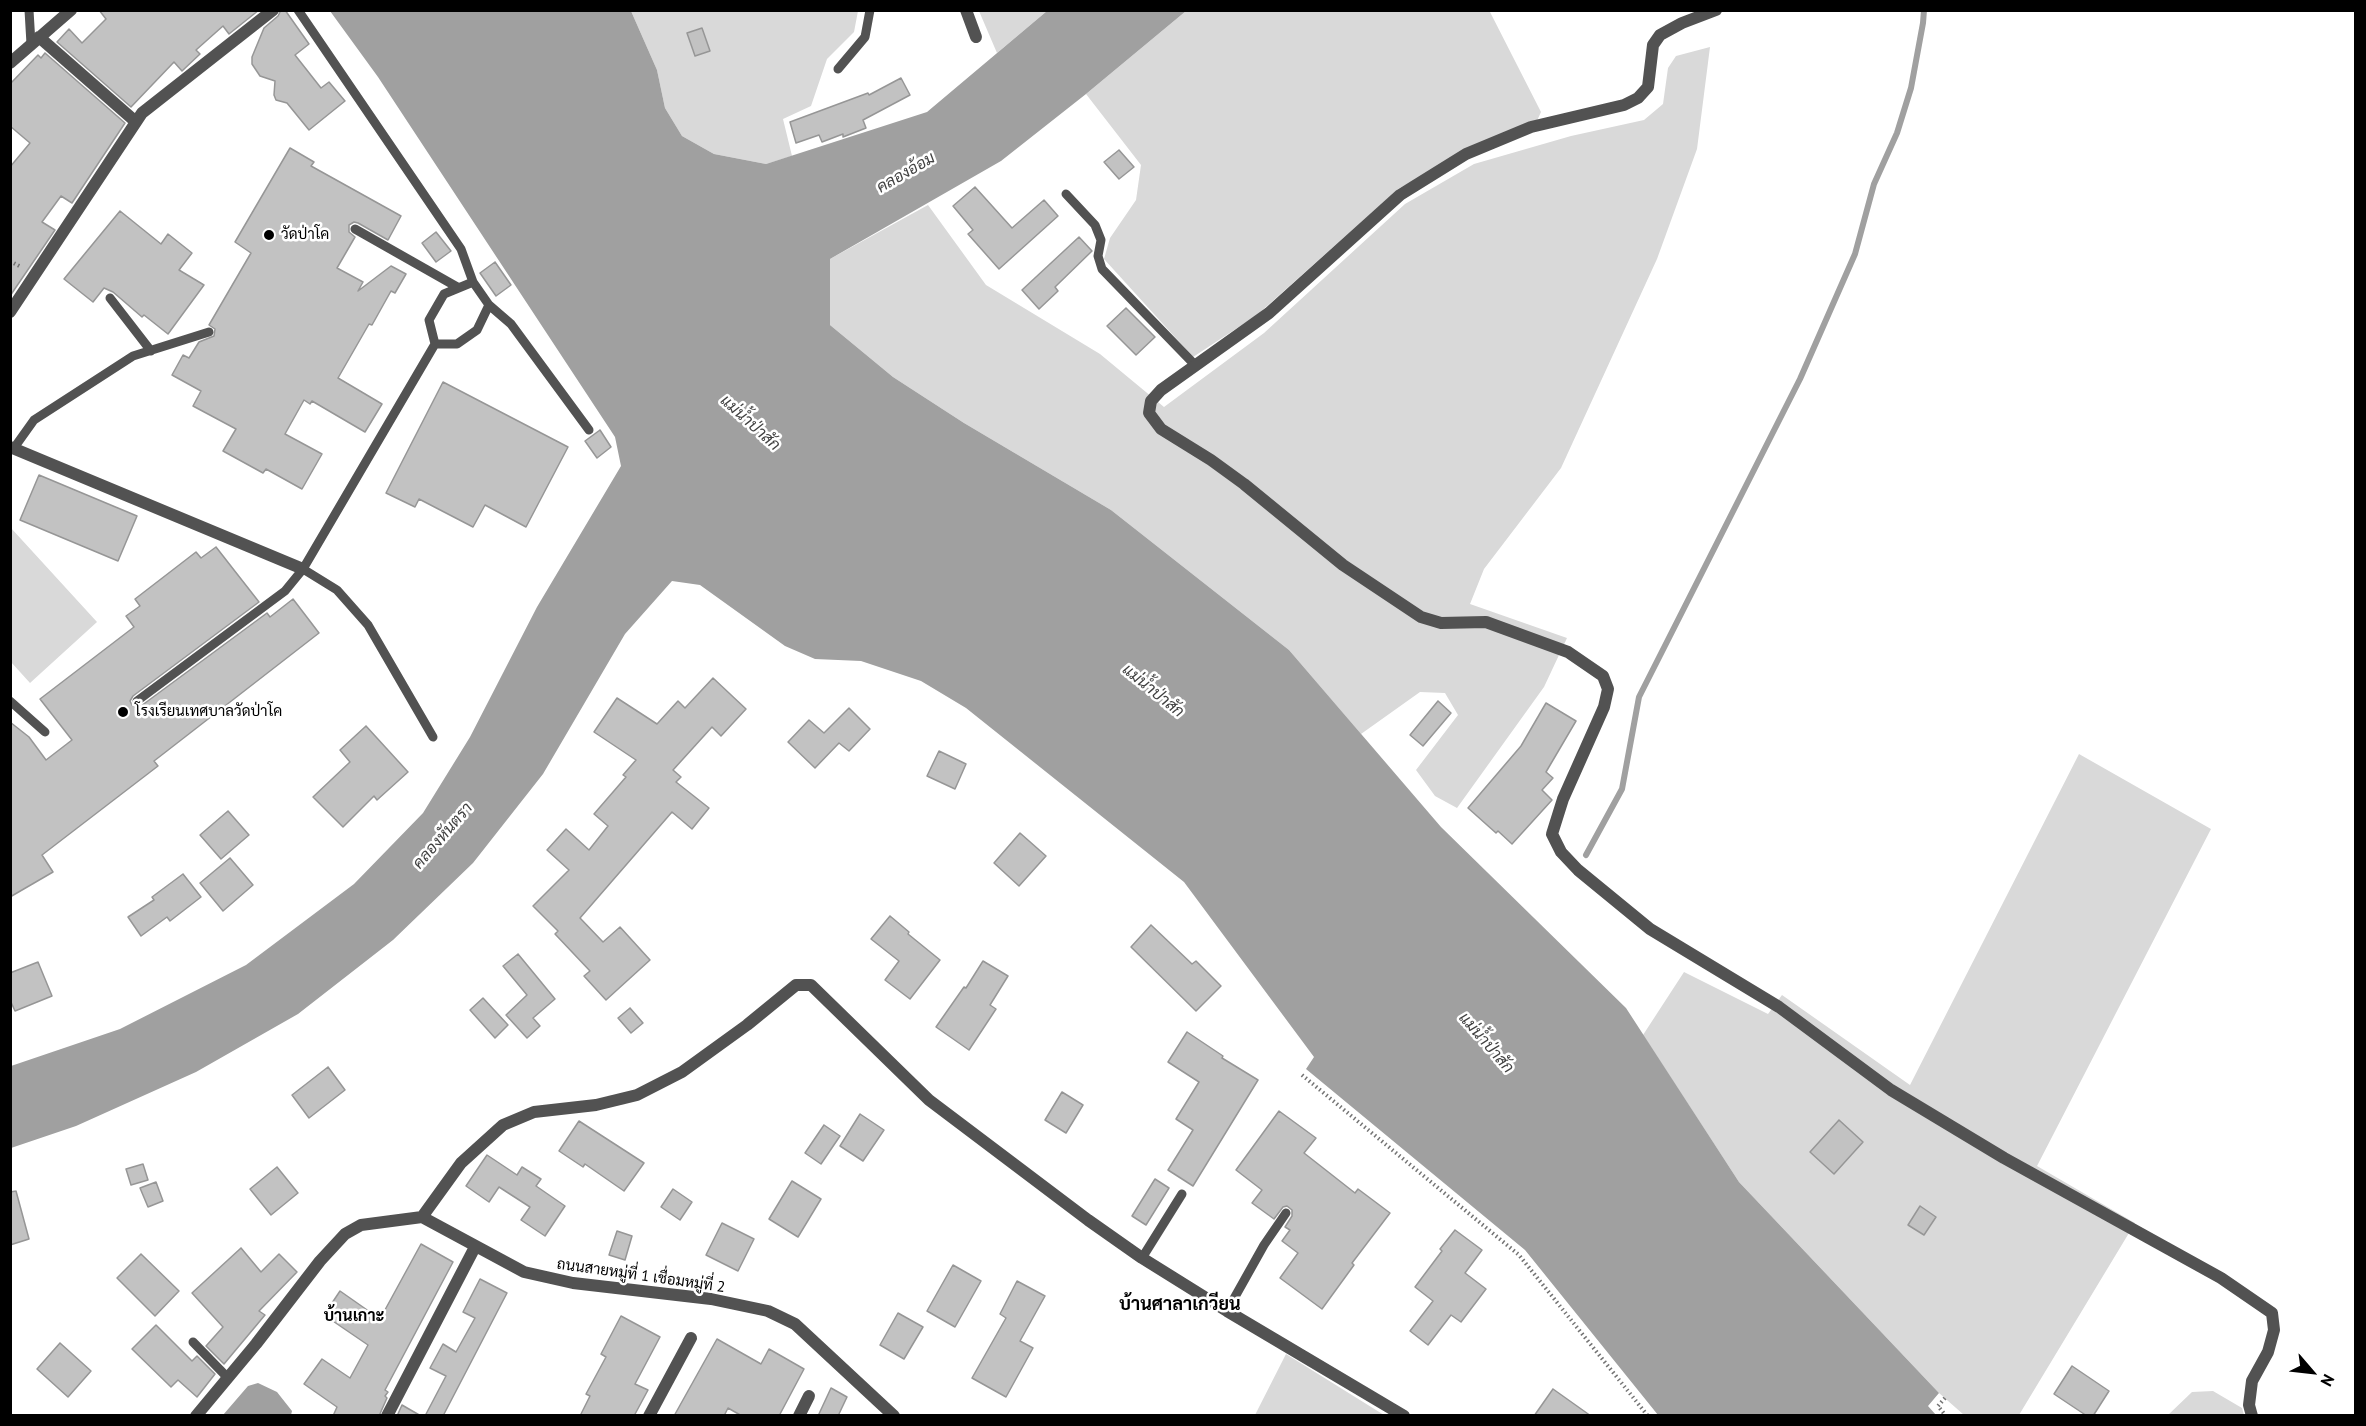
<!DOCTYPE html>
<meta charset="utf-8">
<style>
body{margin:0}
#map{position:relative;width:2366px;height:1426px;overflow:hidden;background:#fff;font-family:"PT Sans",sans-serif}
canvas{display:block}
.frame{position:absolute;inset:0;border:12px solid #000;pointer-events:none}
.north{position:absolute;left:2282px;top:1342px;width:60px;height:60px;-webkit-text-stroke:4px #fff;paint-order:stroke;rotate:118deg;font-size:16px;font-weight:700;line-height:24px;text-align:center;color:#000}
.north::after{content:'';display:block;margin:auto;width:21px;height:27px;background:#000;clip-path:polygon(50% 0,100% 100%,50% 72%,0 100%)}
</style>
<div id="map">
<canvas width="2366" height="1426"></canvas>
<div class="frame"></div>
<div class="north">N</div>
</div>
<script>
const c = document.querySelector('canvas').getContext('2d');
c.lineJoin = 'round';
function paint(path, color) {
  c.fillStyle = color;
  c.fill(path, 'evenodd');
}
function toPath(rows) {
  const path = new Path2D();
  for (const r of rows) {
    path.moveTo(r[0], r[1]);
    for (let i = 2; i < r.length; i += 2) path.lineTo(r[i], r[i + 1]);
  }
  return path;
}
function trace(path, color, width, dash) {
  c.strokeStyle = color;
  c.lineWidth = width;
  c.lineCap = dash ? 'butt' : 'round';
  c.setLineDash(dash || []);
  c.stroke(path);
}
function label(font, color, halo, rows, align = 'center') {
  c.font = font + ' "PT Sans",Sarabun,sans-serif';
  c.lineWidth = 5;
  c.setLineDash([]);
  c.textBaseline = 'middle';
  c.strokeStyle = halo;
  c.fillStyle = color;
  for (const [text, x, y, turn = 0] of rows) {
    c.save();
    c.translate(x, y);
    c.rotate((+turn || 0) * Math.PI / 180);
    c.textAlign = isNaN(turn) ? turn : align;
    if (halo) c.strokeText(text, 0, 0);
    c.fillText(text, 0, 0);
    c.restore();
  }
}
paint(toPath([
 [1489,10,1541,112,1536,123,1469,150,1398,189,1257,315,1193,357,1104,259,1110,238,1136,200,1141,165,1086,94,1186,11],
 [631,11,858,11,854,32,827,59,811,106,783,119,792,156,766,164,714,154,682,136,665,108,657,70],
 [979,11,1047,11,997,53],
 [1710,47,1697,149,1657,259,1561,468,1484,569,1470,604,1567,638,1544,687,1457,808,1435,796,1416,770,1458,715,1445,693,1420,692,1361,734,1289,650,1111,510,964,423,893,377,830,325,830,259,928,205,986,285,1100,354,1164,407,1264,333,1405,204,1474,164,1571,136,1644,120,1663,104,1668,68,1676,56],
 [11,528,97,622,30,683,11,662],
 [2079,754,2211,829,2037,1166,2135,1223,2019,1415,1964,1415,1939,1393,1739,1182,1643,1035,1684,972,1768,1014,1782,995,1910,1085],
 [1286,1354,1384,1415,1255,1415],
 [2213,1391,2242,1408,2244,1415,2168,1415,2192,1392]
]), '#d9d9d9');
paint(toPath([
 [330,11,631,11,657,70,665,108,682,136,714,154,766,164,927,112,1047,11,1186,11,1086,94,1001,161,830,259,830,325,893,377,964,423,1111,510,1289,650,1441,827,1626,1008,1739,1182,1939,1393,1928,1406,1936,1415,1658,1415,1525,1250,1306,1069,1314,1057,1184,882,966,708,921,681,861,661,815,659,785,646,700,585,672,581,625,634,543,774,473,863,393,940,298,1014,196,1072,76,1126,11,1148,11,1066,120,1029,246,965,354,884,423,813,470,737,537,607,621,466,615,437,378,77],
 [258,1383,277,1392,292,1411,291,1415,223,1415,248,1386]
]), '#a0a0a0');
trace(toPath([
 [1586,855,1622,789,1639,697,1800,379,1855,254,1874,184,1897,133,1911,88,1923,23,1924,10]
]), '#a0a0a0', 6);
const building = toPath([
 [99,10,259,10,229,34,223,26,196,50,200,54,182,71,174,62,131,107,57,42,69,29,82,43,106,19,99,10],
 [281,10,285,10,309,44,295,55,321,88,329,82,345,101,309,130,287,103,276,100,274,95,275,81,260,76,252,64,252,57,264,28,278,16,281,10],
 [702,28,710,51,695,56,687,33,702,28],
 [45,53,125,123,72,203,61,196,42,222,55,230,10,296,10,167,30,143,10,126,10,84,38,55,41,58,45,53],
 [901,78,910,95,863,120,866,128,843,137,843,134,822,142,819,135,796,143,790,122,868,93,869,95,901,78],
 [290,148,314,162,311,166,401,216,388,240,358,223,354,222,349,225,349,232,355,237,337,268,363,282,358,291,391,266,406,274,395,293,391,291,372,325,369,324,338,378,382,404,365,432,312,401,310,404,304,400,285,434,322,454,302,489,266,469,263,473,223,451,236,429,193,406,201,391,172,375,183,355,189,358,199,342,214,336,215,329,209,325,251,253,235,242,290,148],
 [1119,150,1134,167,1119,179,1104,162,1119,150],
 [975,187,1012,228,1044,200,1058,216,999,269,968,234,973,230,953,206,975,187],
 [120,211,161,244,168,234,192,253,179,270,204,285,168,334,144,315,142,317,113,292,104,288,93,302,64,279,120,211],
 [436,232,451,251,436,262,422,243,436,232],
 [1079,237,1092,251,1055,287,1058,291,1039,309,1022,290,1079,237],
 [495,262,511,285,496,296,480,273,495,262],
 [1126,308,1155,337,1136,355,1107,326,1126,308],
 [443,382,568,447,526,527,485,505,473,527,419,499,415,507,386,493,443,382],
 [600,430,611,447,597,458,585,441,600,430],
 [39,475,137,516,118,561,20,520,39,475],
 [216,547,259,602,133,696,130,701,132,705,137,708,141,706,267,613,270,617,293,599,319,633,154,761,158,766,42,855,53,872,10,897,10,722,29,737,46,760,72,740,40,699,134,627,126,616,140,606,135,599,196,552,201,558,216,547],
 [713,678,746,709,721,736,712,727,673,770,681,777,676,782,709,808,692,829,672,812,580,918,603,942,620,927,650,960,606,1000,584,976,590,971,555,934,558,931,533,906,569,870,547,850,566,829,589,850,608,826,594,814,626,777,623,775,636,760,594,732,617,698,657,724,678,701,685,708,713,678],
 [1438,701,1451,713,1423,746,1410,735,1438,701],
 [1546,703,1576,721,1546,772,1553,778,1542,790,1552,800,1512,844,1498,831,1496,833,1468,808,1521,746,1546,703],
 [849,708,870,729,849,751,839,743,815,768,788,742,809,720,824,733,849,708],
 [366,726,408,772,377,800,374,796,343,827,313,797,350,762,340,750,366,726],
 [939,751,966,764,955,789,927,776,939,751],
 [228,811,249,835,221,859,200,835,228,811],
 [1020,833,1046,856,1019,886,994,863,1020,833],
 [230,858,253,885,223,911,200,883,230,858],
 [183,874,201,897,170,921,167,917,141,936,128,917,154,900,152,897,183,874],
 [890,916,909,932,908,934,940,960,910,999,885,980,899,961,871,939,890,916],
 [1151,925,1192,964,1196,961,1221,986,1196,1011,1131,947,1151,925],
 [518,954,555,999,533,1018,540,1026,527,1038,506,1015,527,995,503,966,518,954],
 [983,961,1008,976,990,1005,996,1009,969,1050,936,1027,964,987,966,988,983,961],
 [38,962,52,996,15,1011,10,1000,10,973,38,962],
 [483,998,508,1025,495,1038,470,1010,483,998],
 [630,1008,643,1023,631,1033,618,1018,630,1008],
 [1187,1032,1223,1056,1222,1058,1258,1080,1193,1186,1168,1170,1193,1130,1176,1119,1199,1082,1168,1062,1187,1032],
 [328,1067,345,1090,309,1118,292,1095,328,1067],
 [1062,1092,1083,1105,1066,1133,1045,1120,1062,1092],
 [1279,1111,1316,1138,1304,1153,1355,1193,1358,1189,1390,1213,1352,1263,1354,1265,1322,1309,1280,1278,1298,1253,1282,1241,1290,1230,1285,1227,1292,1216,1292,1210,1287,1206,1283,1207,1274,1219,1252,1203,1262,1190,1236,1170,1279,1111],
 [860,1114,884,1130,863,1161,840,1146,860,1114],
 [1839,1120,1863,1142,1834,1174,1810,1152,1839,1120],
 [579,1121,644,1163,624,1191,585,1164,583,1167,559,1151,579,1121],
 [824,1125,840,1136,821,1164,805,1153,824,1125],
 [487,1155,517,1175,522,1167,541,1179,536,1186,565,1206,545,1236,521,1220,530,1207,499,1187,489,1202,466,1186,487,1155],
 [143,1164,148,1180,131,1185,126,1169,143,1164],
 [277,1167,298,1193,271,1215,250,1189,277,1167],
 [1155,1179,1169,1188,1146,1225,1132,1216,1155,1179],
 [792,1181,821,1199,798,1237,769,1219,792,1181],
 [156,1182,163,1201,148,1207,140,1188,156,1182],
 [673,1189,692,1202,680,1220,661,1207,673,1189],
 [16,1191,29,1239,10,1245,10,1192,16,1191],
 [1920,1206,1936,1217,1924,1235,1908,1225,1920,1206],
 [722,1223,754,1239,738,1271,706,1255,722,1223],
 [1455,1230,1482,1250,1465,1273,1486,1289,1461,1322,1451,1315,1428,1345,1410,1331,1433,1301,1415,1287,1442,1251,1440,1249,1455,1230],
 [617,1231,632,1236,625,1260,609,1255,617,1231],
 [421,1244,453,1262,385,1390,388,1392,385,1396,387,1398,379,1416,333,1416,337,1407,304,1384,322,1359,350,1378,368,1345,324,1315,340,1291,380,1319,421,1244],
 [241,1248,261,1272,279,1254,297,1272,259,1311,265,1315,224,1364,206,1346,223,1327,192,1293,241,1248],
 [141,1254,179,1291,155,1316,117,1278,141,1254],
 [953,1265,981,1281,955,1327,927,1311,953,1265],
 [480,1279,507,1293,443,1416,425,1416,446,1376,430,1368,443,1344,456,1352,475,1318,463,1312,480,1279],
 [1017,1281,1045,1296,1020,1341,1033,1348,1006,1397,972,1378,1006,1318,1000,1314,1017,1281],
 [898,1313,923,1327,904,1359,880,1345,898,1313],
 [621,1316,660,1337,635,1384,648,1390,634,1416,580,1416,590,1396,586,1394,606,1357,601,1354,621,1316],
 [156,1325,192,1361,197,1356,215,1374,197,1397,178,1380,171,1387,132,1349,156,1325],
 [717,1339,761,1364,769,1349,804,1369,779,1416,742,1416,728,1408,724,1416,674,1416,717,1339],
 [60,1343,91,1371,68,1397,37,1369,60,1343],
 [2072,1366,2109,1391,2093,1416,2087,1416,2054,1394,2072,1366],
 [831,1388,847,1397,838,1416,818,1416,831,1388],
 [1553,1389,1591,1416,1534,1416,1553,1389],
 [402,1405,421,1416,397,1416,402,1405]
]);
paint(building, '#c2c2c2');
trace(building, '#969696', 1.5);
trace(toPath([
 [10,261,21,267],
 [1302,1075,1519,1255,1648,1416],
 [1945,1398,1938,1406,1946,1416]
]), '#747474', 4, [1.5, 3]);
trace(toPath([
 [29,10,31,44],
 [298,10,461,249,473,282,489,305,511,324,589,430],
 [838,69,865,37,870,10],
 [1066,194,1095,225,1101,240,1098,256,1102,269,1195,365],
 [355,229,459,288],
 [473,282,444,294,429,320,435,344,457,344,477,330,489,305],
 [110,298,151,351],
 [14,448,34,420,133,356,209,332],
 [303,569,337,590,368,625,433,737],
 [10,701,45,732],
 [137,701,285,591,303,569,435,344],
 [1142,1258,1182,1194],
 [1227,1311,1264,1245,1286,1213],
 [193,1342,228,1378]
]), '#525252', 9);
trace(toPath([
 [966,10,976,37],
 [1716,10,1682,23,1660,35,1653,45,1648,87,1638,98,1624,105,1531,127,1466,154,1400,195,1269,313,1161,390,1151,401,1149,413,1161,429,1211,460,1244,484,1343,565,1421,617,1441,623,1486,622,1568,652,1603,676,1608,689,1604,707,1563,799,1552,834,1561,852,1578,870,1650,929,1779,1007,1891,1090,2004,1158,2221,1278,2272,1313,2274,1330,2268,1352,2252,1381,2249,1405,2252,1416],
 [39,37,136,122],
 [10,63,71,10],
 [10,312,142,113,273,10],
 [10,447,303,569],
 [422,1217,461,1163,503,1125,534,1112,596,1105,637,1095,682,1072,747,1025,796,985,811,985,929,1100,1088,1220,1142,1258,1227,1311,1404,1416],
 [196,1416,256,1344,320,1261,345,1234,361,1225,422,1217,524,1272,573,1283,711,1299,768,1311,795,1324,894,1416],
 [387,1416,475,1247],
 [649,1416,691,1338],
 [799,1416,809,1396]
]), '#525252', 12);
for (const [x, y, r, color] of [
 [269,235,6,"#000"],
 [123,712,6,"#000"]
]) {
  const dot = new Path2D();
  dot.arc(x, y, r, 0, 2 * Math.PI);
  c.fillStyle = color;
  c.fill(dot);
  trace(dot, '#fff', 2);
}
label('15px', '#000', '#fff', [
 ["วัดป่าโค",281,235],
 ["โรงเรียนเทศบาลวัดป่าโค",135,712]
], 'left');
label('15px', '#000', '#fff', [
 ["ถนนสายหมู่ที่ 1 เชื่อมหมู่ที่ 2",641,1276,8]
]);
label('italic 16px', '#414141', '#fff', [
 ["คลองอ้อม",906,173,-30],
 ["แม่น้ำป่าสัก",750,423,42],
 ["แม่น้ำป่าสัก",1153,691,39],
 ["คลองหันตรา",443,836,-49],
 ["แม่น้ำป่าสัก",1486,1043,49]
]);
label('bold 16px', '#000', '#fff', [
 ["บ้านเกาะ",354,1316]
]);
label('bold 18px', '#000', '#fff', [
 ["บ้านศาลาเกวียน",1180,1305]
]);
</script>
